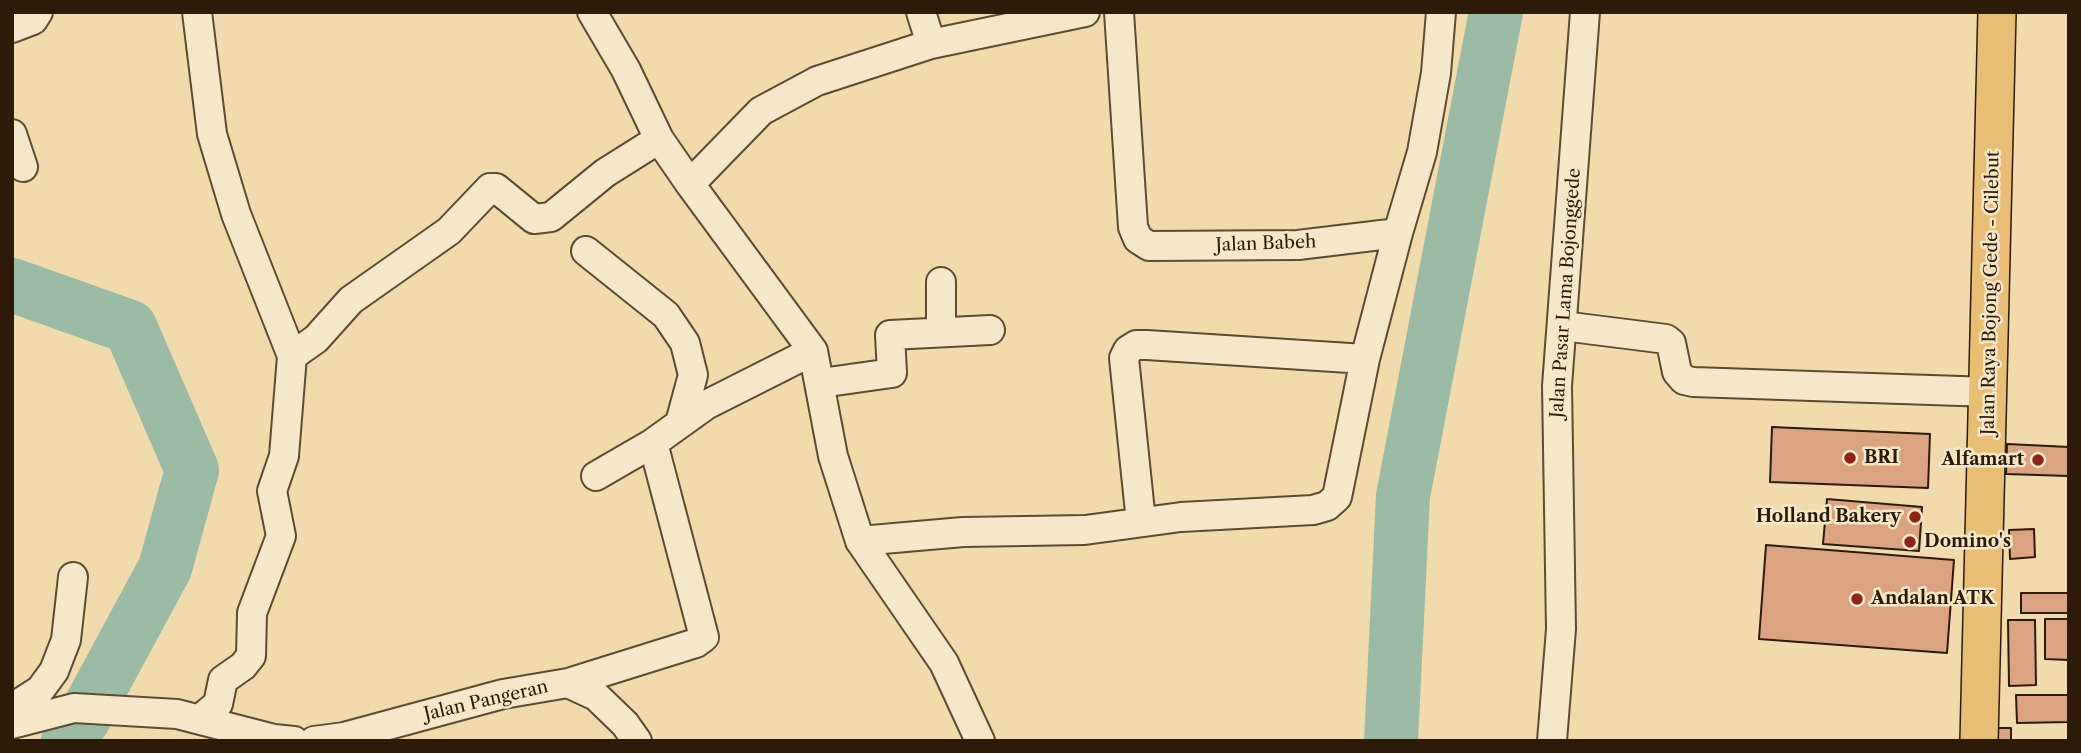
<!DOCTYPE html>
<style>
body{margin:0}
#map{position:relative;width:2081px;height:753px;overflow:hidden;background:#f1daab;font-family:"Libre Caslon Text",serif}
canvas{display:block}
.frame{position:absolute;inset:0;border:14px solid #2d1b08;pointer-events:none}
</style>
<div id="map">
<canvas width="2081" height="753"></canvas>
<div class="frame"></div>
</div>
<script>
const c = document.querySelector('canvas').getContext('2d');
c.lineJoin = 'round';
function toPath(rows) {
  const path = new Path2D();
  for (const r of rows) {
    path.moveTo(r[0], r[1]);
    for (let i = 2; i < r.length; i += 2) path.lineTo(r[i], r[i + 1]);
  }
  return path;
}
function trace(path, color, width, dash) {
  c.strokeStyle = color;
  c.lineWidth = width;
  c.lineCap = dash ? 'butt' : 'round';
  c.setLineDash(dash || []);
  c.stroke(path);
}
function paint(path, color) {
  c.fillStyle = color;
  c.fill(path, 'evenodd');
}
function label(font, color, halo, rows, align = 'center') {
  c.font = font + ' "Libre Caslon Text",serif';
  c.lineWidth = 5;
  c.setLineDash([]);
  c.textBaseline = 'middle';
  c.strokeStyle = halo;
  c.fillStyle = color;
  for (const [text, x, y, turn = 0] of rows) {
    c.save();
    c.translate(x, y);
    c.rotate((+turn || 0) * Math.PI / 180);
    c.textAlign = isNaN(turn) ? turn : align;
    if (halo) c.strokeText(text, 0, 0);
    c.fillText(text, 0, 0);
    c.restore();
  }
}
trace(toPath([
 [12,285,130,327,192,470,165,568,84,718,68,741],
 [1391,741,1403,496,1496,12]
]), '#9bbba5', 54);
const building = toPath([
 [1772,427,1930,434,1928,488,1770,482,1772,427],
 [2007,444,2069,447,2069,476,2006,474,2007,444],
 [1827,499,1922,507,1919,551,1823,544,1827,499],
 [2034,529,2035,557,2010,559,2009,530,2034,529],
 [1766,545,1954,560,1947,653,1759,639,1766,545],
 [2021,593,2069,593,2069,613,2021,613,2021,593],
 [2045,619,2069,619,2069,660,2045,659,2045,619],
 [2008,620,2035,620,2036,685,2009,686,2008,620],
 [2016,695,2069,695,2069,722,2017,723,2016,695],
 [1988,728,2011,728,2011,741,1988,741,1988,728]
]);
paint(building, '#daa382');
trace(building, '#2d1b08', 2);
const minor = toPath([
 [197,12,212,134,236,214,292,356],
 [592,12,626,70,659,139,690,184,761,111,817,81,931,44,1085,12],
 [921,12,931,44],
 [1119,12,1133,227,1138,239,1149,246,1298,245,1398,233,1422,152,1436,73,1441,12],
 [12,28,33,20,38,12],
 [12,134,23,167],
 [690,184,813,351,833,456,860,541,944,663,980,741],
 [586,251,666,315,685,343,693,375,680,423],
 [941,282,941,331],
 [1563,326,1666,339,1671,343,1677,372,1684,380,1693,382,1990,392],
 [821,383,892,373,890,335,990,330],
 [596,476,653,443,706,405,813,351],
 [1141,522,1124,358,1128,350,1136,345,1147,345,1365,359],
 [860,541,963,532,1085,530,1181,517,1313,510,1327,506,1337,497,1365,359,1398,233],
 [568,683,696,643,704,637,653,443],
 [12,708,40,690,54,671,66,640,73,577],
 [200,719,218,704,223,680,243,666,251,656,252,613,281,536,272,491,284,456,292,356,316,339,351,300,449,231,490,188,496,188,534,219,551,217,605,173,659,139],
 [12,724,74,708,177,714,274,739,294,741],
 [314,741,344,737,503,694,568,683,596,696,625,724,637,741],
 [1552,741,1561,629,1557,386,1585,12]
]);
const major = toPath([
 [1979,741,1997,12]
]);
trace(minor, '#5e4b31', 32);
trace(major, '#2d1b08', 40);
trace(minor, '#f6e7c8', 28);
trace(major, '#e8bd76', 37);
for (const [x, y, r, color] of [
 [1850,458,7,"#8f2418"],
 [2038,460,7,"#8f2418"],
 [1915,517,7,"#8f2418"],
 [1910,542,7,"#8f2418"],
 [1857,599,7,"#8f2418"]
]) {
  const dot = new Path2D();
  dot.arc(x, y, r, 0, 2 * Math.PI);
  c.fillStyle = color;
  c.fill(dot);
  trace(dot, '#f6e7c8', 2.5);
}
label('18px', '#2d1b08', '#f6e7c8', [
 ["Jalan Babeh",1266,244,-2],
 ["Jalan Pasar Lama Bojonggede",1566,293,-86],
 ["Jalan Raya Bojong Gede - Cilebut",1991,293,-89],
 ["Jalan Pangeran",486,701,-13]
]);
label('bold 18px', '#2d1b08', '#f6e7c8', [
 ["BRI",1864,458],
 ["Alfamart",2024,460,"right"],
 ["Holland Bakery",1901,517,"right"],
 ["Domino's",1924,542],
 ["Andalan ATK",1871,599]
], 'left');
</script>
